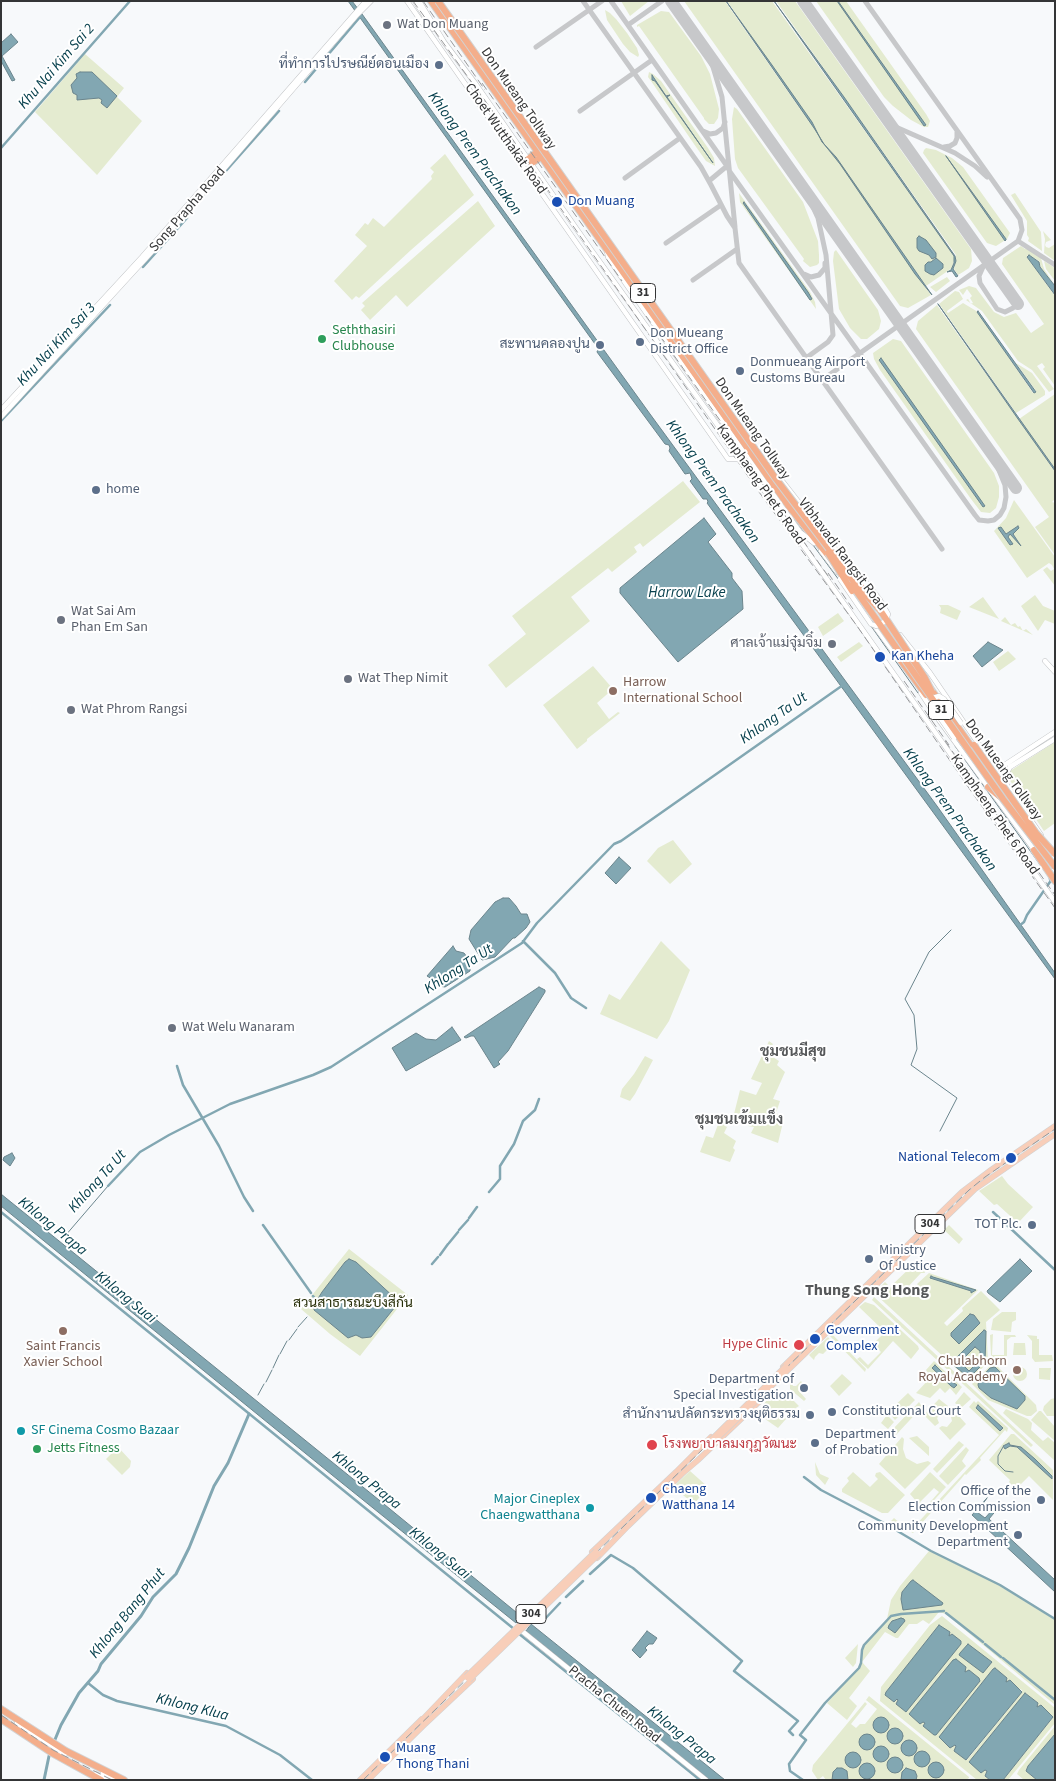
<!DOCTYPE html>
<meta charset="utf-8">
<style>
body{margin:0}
#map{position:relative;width:1056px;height:1781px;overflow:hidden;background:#f7f9fb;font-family:"Source Sans 3",sans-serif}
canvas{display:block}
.frame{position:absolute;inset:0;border:2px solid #343536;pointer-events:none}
</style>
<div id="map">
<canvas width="1056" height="1781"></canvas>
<div class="frame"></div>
</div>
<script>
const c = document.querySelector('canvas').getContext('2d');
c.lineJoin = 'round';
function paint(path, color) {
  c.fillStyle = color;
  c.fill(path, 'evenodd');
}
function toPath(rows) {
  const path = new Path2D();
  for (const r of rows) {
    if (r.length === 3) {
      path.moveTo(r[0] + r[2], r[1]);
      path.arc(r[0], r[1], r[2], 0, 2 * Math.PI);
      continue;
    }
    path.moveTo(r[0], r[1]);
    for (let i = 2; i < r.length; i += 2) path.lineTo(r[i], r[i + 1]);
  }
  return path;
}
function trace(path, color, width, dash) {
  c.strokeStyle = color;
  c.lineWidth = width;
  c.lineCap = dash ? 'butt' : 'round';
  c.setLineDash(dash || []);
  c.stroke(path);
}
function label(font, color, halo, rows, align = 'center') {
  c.font = font + ' "Source Sans 3",Sarabun,sans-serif';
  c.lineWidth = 4;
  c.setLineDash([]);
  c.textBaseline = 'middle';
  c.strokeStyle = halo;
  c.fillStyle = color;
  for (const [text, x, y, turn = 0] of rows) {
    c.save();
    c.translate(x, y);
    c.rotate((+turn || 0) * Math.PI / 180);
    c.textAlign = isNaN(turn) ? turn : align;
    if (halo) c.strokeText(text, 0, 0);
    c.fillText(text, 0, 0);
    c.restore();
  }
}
paint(toPath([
 [621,1,649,1,630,16],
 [684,1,725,1,814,129,727,1,772,1,955,257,952,268,926,286,869,207,931,295,908,308,900,306],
 [776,1,795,1,971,249,972,261,969,268,963,272,958,275,954,269,956,255],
 [816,1,846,1,926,114,930,121,928,127,924,127,911,120,893,106,884,97],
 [605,10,610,13,616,19,627,33,637,48,639,55,638,57,630,52,623,44,607,20],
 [661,11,669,12,701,56,710,74,719,109,718,118,714,124,709,124,704,119,704,118,639,26,637,27,637,25],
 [85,54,124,88,117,97,142,121,97,175,35,112],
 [649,72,653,74,661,81,708,148,714,158,715,166,706,161,694,144,651,81,648,77],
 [734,107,737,109,803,202,818,241,819,255,819,263,817,265,810,267,803,261,804,259,738,168,735,159,732,119],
 [926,148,936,150,952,158,963,167,1010,233,1007,239,996,246,987,243,923,153,924,150],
 [445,154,474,195,411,250,359,298,356,296,352,300,334,281,367,246,355,235,365,223,368,225,373,218,384,227,432,179,431,176,434,172,430,168],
 [739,193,810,292,815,302,816,309,740,202],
 [1015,193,1041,232,1042,251,1028,241,1029,238,1027,235,1027,221,1011,195],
 [478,201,495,226,407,307,396,295,370,320,361,310,365,306,362,303],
 [1043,231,1051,240,1046,242,1045,245,1046,247,1049,248,1055,244,1055,261,1044,253,1045,239],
 [1021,246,1025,249,1026,248,1041,258,1044,269,1055,285,1040,267,1042,265,1040,266,1039,261,1028,255,1027,257,1055,296,1055,386,1043,369,1045,367,1042,363,1037,366,1054,389,1049,392,1032,370,1018,361,982,311,966,300,968,299,971,304,973,303,970,298,972,296,967,289,963,295,959,290,969,286,976,288,994,312,1004,317,1016,313,1031,333,1044,324,1002,264,1003,258],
 [836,250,878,310,881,321,879,329,867,339,861,339,850,328,839,309,833,261,834,252],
 [1044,261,1055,268,1055,281,1046,269],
 [947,277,950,281,936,292,930,287],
 [955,291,959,292,963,299,947,311,947,312,948,313,963,303,978,312,1033,393,1036,391,1016,363,1032,373,1045,391,1045,395,1016,413,939,304],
 [937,305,1055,471,1055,499,1052,502,1055,503,1055,555,1035,527,1049,517,916,329,918,321],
 [893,339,901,341,994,473,999,486,999,497,996,508,990,513,981,512,971,499,880,370,874,359,873,353],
 [1055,394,1055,469,1019,419],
 [683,481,700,502,643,547,640,543,634,547,637,552,612,572,608,568,571,597,590,621,506,688,488,665,526,634,512,616],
 [1014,500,1055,557,1055,586,1043,570,1047,567,1051,571,1054,569,1052,565,1049,563,1027,578,994,531,1006,518],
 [1035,595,1043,606,1055,611,1055,624,1045,620,1038,631,1021,606],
 [983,597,999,619,969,607],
 [939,605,948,605,961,611,957,620,940,613,941,608],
 [838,613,844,621,823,636,818,627],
 [1005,617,1011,625,1015,623,1018,627,1020,626,1023,631,1026,629,1033,635,1001,621],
 [859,642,863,646,841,662,837,657],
 [1008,651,1016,659,999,671,993,662],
 [593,666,613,689,597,703,609,719,618,712,620,713,587,739,587,741,577,749,543,705],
 [1055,742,1055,823,1044,831,1009,779,1010,771],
 [673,840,692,864,670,884,647,861,658,848],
 [661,941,690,970,669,1021,657,1039,600,1014,609,994,620,1000],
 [769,1041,773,1044,768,1054,779,1061,777,1065,785,1072,773,1099,780,1101,776,1113,784,1118,778,1143,751,1133,754,1127,748,1126,750,1120,734,1114,740,1090,756,1095,762,1083,751,1079],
 [645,1056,653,1060,635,1094,630,1101,620,1097,622,1089,634,1074],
 [720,1119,727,1121,725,1126,727,1127,724,1133,736,1141,733,1148,735,1150,730,1162,700,1152,706,1136,713,1138],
 [1002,1176,1008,1184,1033,1207,1018,1223,997,1204,994,1205,979,1191],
 [949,1225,963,1239,959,1244,944,1230],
 [349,1249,408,1295,360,1356,330,1334,301,1309],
 [914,1264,922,1271,924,1270,925,1273,921,1273,907,1288,909,1290,901,1296,891,1286],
 [929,1273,978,1290,944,1323,947,1326,963,1311,962,1308,981,1291,1000,1310,986,1322,988,1362,970,1381,874,1293,885,1282,901,1298,904,1297,909,1292,912,1295,920,1287,917,1284],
 [874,1297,1033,1445,1031,1447,872,1300],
 [865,1302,874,1305,918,1346,919,1349,911,1359,893,1341,868,1369,857,1359,860,1357,868,1365,881,1352,873,1344,885,1332,859,1307],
 [1002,1312,1016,1312,1016,1320,1012,1322,1011,1332,991,1330,993,1319],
 [831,1333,866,1369,865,1372,829,1335],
 [993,1334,992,1355,1004,1355,1004,1335,1015,1335,1016,1337,1011,1337,1007,1340,1007,1356,993,1357,991,1355,990,1335],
 [1027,1335,1037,1336,1037,1339,1039,1339,1039,1355,1052,1355,1053,1361,1035,1362,1032,1358,1032,1341],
 [828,1337,833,1343,831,1342,826,1346,828,1349,823,1354,819,1353,815,1357,814,1360,809,1355],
 [1014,1343,1025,1343,1026,1355,1013,1355],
 [934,1361,962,1387,956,1395,950,1388,945,1393,940,1388,930,1398,916,1393,931,1377,926,1370],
 [995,1364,1036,1405,1037,1411,1031,1416,1027,1416,988,1400,972,1384,991,1365],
 [1020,1374,7],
 [1039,1368,1051,1368,1050,1380,1039,1379],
 [842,1374,852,1383,839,1396,830,1386],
 [789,1378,793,1386,796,1386,801,1381,803,1384,798,1390,806,1399,804,1401,790,1389,790,1384,787,1380],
 [964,1392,971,1399,961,1408,955,1403],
 [908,1393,915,1400,895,1420,888,1412],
 [780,1394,787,1394,799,1406,788,1413,778,1414,766,1410,762,1406,771,1395,776,1398],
 [1055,1398,1055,1416,1047,1416,1043,1410,1044,1406,1051,1399],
 [939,1399,948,1406,948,1411,943,1412,937,1418,939,1423,935,1426,924,1415],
 [974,1401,976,1403,978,1401,1008,1428,1007,1432,1005,1430,980,1458,981,1460,966,1475,965,1474,961,1479,913,1533,891,1521,894,1518,901,1524,904,1521,912,1529,999,1435,969,1407],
 [919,1402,922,1407,895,1436,891,1431],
 [1006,1409,1028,1419,1032,1423,1031,1430,1043,1441,1048,1437,1055,1443,1055,1461,1003,1413],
 [1039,1411,1041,1411,1055,1427,1055,1441,1031,1420],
 [769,1414,782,1416,786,1415,784,1416,786,1419,778,1428,765,1419,765,1416],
 [887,1415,894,1422,888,1429,881,1423],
 [953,1415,958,1415,966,1424,950,1440,939,1428,942,1426,947,1427,952,1421,951,1417],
 [1011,1434,1014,1434,1053,1470,1053,1500,1029,1476,1016,1489,1009,1482,1010,1480,989,1460],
 [917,1436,929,1447,929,1456,909,1438],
 [902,1437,904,1439,903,1449,906,1458,917,1464,928,1461,931,1463,905,1489,879,1464],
 [959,1441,964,1445,937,1473,933,1469],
 [118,1447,131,1461,130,1467,122,1475,106,1459],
 [966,1447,969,1450,962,1461,966,1466,948,1485,939,1476],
 [815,1462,820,1474,829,1478,825,1485,816,1475],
 [690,1471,708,1487,694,1504,673,1487],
 [853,1472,870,1487,878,1479,875,1476,876,1473,880,1472,905,1495,888,1513,882,1513,842,1492,842,1489,849,1481,847,1478],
 [930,1472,946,1487,926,1509,925,1508,939,1492,934,1488,920,1502,924,1506,922,1508,910,1494],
 [929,1551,995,1583,1055,1620,1055,1705,946,1614,939,1612,929,1624,923,1620,917,1624,909,1624,898,1638,896,1638,885,1632,862,1662,870,1671,849,1698,857,1706,847,1720,827,1703,858,1669,861,1662,862,1647,887,1619,891,1600,900,1586],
 [942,1616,1055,1708,1055,1723,1008,1780,1003,1780,1053,1717,1037,1706,1038,1703,1025,1693,985,1770,987,1771,985,1776,990,1780,977,1780,880,1701,881,1687,930,1625],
 [948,1635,950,1636,898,1700,897,1699],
 [964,1671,966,1672,923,1726,925,1723,923,1721],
 [1006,1682,1022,1690,1022,1692,967,1760,954,1745],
 [858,1644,856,1663,853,1667,845,1658],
 [869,1696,969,1777,969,1778,966,1780,826,1780,823,1776,818,1780,812,1771,813,1765,865,1702,867,1704,851,1724,856,1728,860,1724,865,1724,877,1709,866,1700],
 [1055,1726,1055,1734,1028,1766,1026,1771,1037,1780,1024,1780,1017,1774,1019,1770]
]), '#e4ebd0');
const water = toPath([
 [348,1,352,1,362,14,650,414,937,806,1055,973,1055,979,707,503,708,502,707,499,703,499,690,481,692,479,690,473,685,474,669,451,670,448,669,445,665,444,597,352,598,349,595,344,348,1],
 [726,1,772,65,812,122,822,142,836,157,932,295,915,274,840,164,824,144,814,128,726,1],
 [774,1,844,97,955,256,956,261,953,269,958,276,956,277,952,271,947,272,951,270,954,263,954,256,774,1],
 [837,1,838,1,926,125,924,126,837,1],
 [11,34,18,42,2,56,15,80,12,81,1,61,1,43,11,34],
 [80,72,92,72,117,96,107,108,101,103,102,100,99,98,77,100,77,95,73,93,71,85,77,78,76,74,80,72],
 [652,75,666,96,670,95,667,97,713,163,655,81,652,80,652,75],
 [946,156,1006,239,1006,240,1005,241,946,156],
 [744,202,808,292,812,299,810,300,743,203,744,202],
 [919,236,926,240,936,253,936,257,932,259,929,255,919,251,917,248,917,238,919,236],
 [1029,255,1039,262,1040,267,1055,286,1055,295,1027,257,1029,255],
 [936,258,943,264,943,268,934,275,930,274,925,271,925,265,928,262,931,262,936,258],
 [938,304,1055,469,1055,471,1018,419,938,304],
 [978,311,1036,392,1034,393,977,312,978,311],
 [881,358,985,506,983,507,879,360,881,358],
 [704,518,716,534,708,542,732,573,732,578,742,591,743,609,678,662,620,593,620,588,704,518],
 [1018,526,1019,528,1013,534,1021,546,1010,534,1008,537,1013,544,1010,545,998,528,1001,527,1006,534,1018,526],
 [988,642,1003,650,982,667,973,656,988,642],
 [619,857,631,868,616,884,605,873,619,857],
 [503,898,509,898,516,906,521,914,527,914,530,922,526,928,515,938,513,938,495,957,482,960,469,939,471,930,495,902,503,898],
 [453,946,456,951,464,953,470,961,470,971,445,987,433,985,432,983,432,979,427,976,453,946],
 [539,987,545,990,545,992,508,1051,498,1062,500,1064,494,1068,474,1036,471,1036,466,1038,464,1037,539,987],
 [452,1027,461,1040,406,1071,392,1048,416,1033,426,1039,436,1040,452,1027],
 [12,1153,15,1158,10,1166,3,1160,4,1157,12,1153],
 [1,1194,379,1500,522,1617,516,1623,337,1479,1,1206,1,1194],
 [349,1259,356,1262,397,1300,395,1307,371,1337,362,1338,356,1335,348,1338,314,1310,314,1305,322,1292,345,1262,349,1259],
 [1020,1259,1032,1271,1000,1302,988,1293,987,1291,1020,1259],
 [931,1276,933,1277,976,1290,971,1293,971,1291,930,1278,931,1276],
 [970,1314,974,1315,980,1323,959,1344,951,1336,951,1333,970,1314],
 [984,1330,986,1331,985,1362,969,1378,951,1363,984,1330],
 [975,1347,980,1351,980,1360,969,1371,960,1362,975,1347],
 [935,1365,951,1381,957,1385,954,1388,951,1386,932,1368,935,1365],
 [995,1367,1025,1396,1025,1400,1017,1409,991,1398,979,1388,978,1385,979,1380,990,1368,995,1367],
 [978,1405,1003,1428,1000,1431,976,1408,978,1405],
 [1009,1443,1010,1445,1021,1447,1035,1459,1052,1476,1052,1479,1017,1447,1010,1446,1005,1449,1003,1446,1009,1443],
 [987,1498,977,1512,985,1518,995,1507,993,1505,994,1504,998,1508,989,1519,1055,1580,1055,1592,972,1515,987,1498],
 [913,1580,943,1603,942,1605,903,1610,901,1599,902,1592,911,1581,913,1580],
 [901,1618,904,1619,905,1621,895,1633,888,1628,889,1625,892,1621,901,1618],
 [531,1624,725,1780,710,1780,526,1631,531,1624],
 [939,1625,950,1632,949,1636,952,1634,961,1641,961,1644,906,1712,896,1704,898,1700,897,1699,894,1702,885,1695,886,1692,939,1625],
 [647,1631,657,1638,653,1644,649,1644,645,1648,647,1650,640,1658,632,1650,647,1631],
 [968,1644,992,1662,983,1673,959,1655,960,1653,968,1644],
 [956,1659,966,1667,965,1672,969,1670,979,1678,980,1681,936,1735,934,1735,923,1726,925,1723,923,1722,920,1724,909,1714,953,1660,956,1659],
 [995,1668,1007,1678,1006,1682,1010,1680,1022,1692,966,1760,954,1751,956,1746,955,1745,950,1748,939,1737,993,1669,995,1668],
 [1025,1693,1038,1703,1037,1707,1041,1705,1053,1717,1003,1780,990,1780,985,1776,987,1771,985,1770,981,1773,969,1762,1025,1693],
 [881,1725,8],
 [895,1736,8],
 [867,1742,8],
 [1055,1734,1055,1780,1037,1780,1026,1771,1028,1766,1055,1734],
 [909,1748,8],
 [881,1754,8],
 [922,1759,8],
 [853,1760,8],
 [895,1765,8],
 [936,1770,8],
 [867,1771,8],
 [837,1768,842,1768,847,1771,848,1780,832,1780,833,1772,837,1768],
 [906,1768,915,1771,917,1776,916,1780,901,1780,902,1772,906,1768]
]);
paint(water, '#82a7b2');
trace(water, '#6b858d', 1);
trace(toPath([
 [794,518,804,532],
 [813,545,839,580],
 [871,626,918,693],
 [931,711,937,720],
 [955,746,1046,873],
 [1049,879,1051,882],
 [940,1131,957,1098,911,1065,917,1049,914,1015,905,999,929,952,951,930],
 [65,1236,108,1186],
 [298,1327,307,1317],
 [289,1340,297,1329],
 [280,1354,287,1341],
 [273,1368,279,1355],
 [266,1382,272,1370],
 [258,1395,264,1384],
 [1003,1447,998,1456,998,1464,1005,1471,1013,1472]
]), '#6b858d', 1);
trace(toPath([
 [305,82,360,17],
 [1,148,130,1],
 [225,172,279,111],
 [143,267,187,218],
 [1,421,110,305],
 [1019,926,1024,922,1027,915,1052,879],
 [523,941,555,973,571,998,586,1008],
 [177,1066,183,1085,219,1146,244,1197,253,1211],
 [108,1186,140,1152,169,1135,230,1104,313,1075,331,1067,522,943,537,923,614,844,621,841,843,685],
 [489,1192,500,1179,500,1166,514,1144,523,1121,535,1110,539,1099],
 [1,1212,514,1629],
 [993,1212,1055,1270],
 [469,1218,477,1207],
 [263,1225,311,1293],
 [459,1230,468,1220],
 [449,1243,458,1232],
 [440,1255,448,1244],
 [432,1264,438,1257],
 [313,1296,318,1302],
 [804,1477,821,1490,884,1523,931,1551,1000,1585,1055,1619],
 [590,1574,611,1555,633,1568,742,1661,734,1671,798,1721,789,1731,793,1735],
 [566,1597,583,1581],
 [946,1613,983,1642],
 [542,1622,560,1603],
 [518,1633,700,1780],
 [985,1644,1001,1657],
 [1003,1658,1055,1700],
 [88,1683,103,1695,117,1701,226,1726,280,1755,312,1780],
 [803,1780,790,1771,789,1764,806,1740,800,1735,825,1703,859,1668,861,1663,862,1650,864,1645,891,1616,901,1614,944,1611]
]), '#82a7b2', 2.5);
trace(toPath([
 [54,1742,61,1725,79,1693,98,1671,101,1664,141,1616,153,1597,176,1574,189,1548,214,1486,228,1463,249,1414],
 [44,1780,49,1756]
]), '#82a7b2', 3);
trace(toPath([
 [583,1,701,167,711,185,727,216,735,228,739,263,942,549],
 [611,1,727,166,730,172,975,515,979,520,988,521,994,520,1000,515,1004,508,1006,497,1005,485,994,458],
 [628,25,662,1],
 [701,43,713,67,722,97,735,227],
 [536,47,602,1],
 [580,111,652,60],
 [889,124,955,153,975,166,987,177],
 [703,131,710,134,716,133,723,128,725,122],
 [944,147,950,146,955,143,957,138,957,132],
 [625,178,680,138],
 [709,181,727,166],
 [806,192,818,218,826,255,833,335,828,342,806,358],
 [1018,241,1055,265],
 [666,243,721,205],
 [983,267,979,276,980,283,997,309,1005,312,1013,308],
 [804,274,811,277,819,275,825,268,825,263],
 [693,280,737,249],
 [822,380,1018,241,1022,230,1020,219,865,1]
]), '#c7c8ca', 5);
trace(toPath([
 [671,1,1016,488],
 [803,1,1018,304]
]), '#c7c8ca', 12);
const secondary = toPath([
 [407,1,728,459,742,459,747,456],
 [415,1,433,29],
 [419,1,444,42,475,83,592,251,742,459,1055,902],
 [607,251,608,257,626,284,782,507,800,532,814,543],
 [1,410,142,257,366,1],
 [1,417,159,244,356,16,371,1],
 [772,468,846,563],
 [821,551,837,572],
 [853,570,880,606],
 [865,581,880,600],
 [873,624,895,654],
 [900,635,930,673,1041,835],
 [1045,661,1055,672],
 [921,693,932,710],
 [939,720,1035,851],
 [992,762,999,766,1003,766,1055,732],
 [1003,779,1010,767,1055,739],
 [522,1631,706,1780],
 [17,1723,65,1754],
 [103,1773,116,1780],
 [96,1774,108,1780]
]);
const primary = toPath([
 [783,1367,962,1192,991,1170,1055,1126],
 [789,1369,975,1189,1055,1134],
 [684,1472,698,1460,762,1399],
 [674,1474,711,1437],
 [628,1526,685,1471],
 [592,1552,676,1472],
 [597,1558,629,1525],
 [421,1721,467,1673],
 [424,1725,473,1679],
 [360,1780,422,1719],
 [368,1780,426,1723]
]);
const highway = toPath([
 [431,1,736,432,790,508,830,558],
 [528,159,537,152],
 [532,163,541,157],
 [845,562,862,588],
 [895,650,901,661,926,695],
 [930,688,976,753],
 [988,787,1000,797],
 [1034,850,1055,881],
 [1,1709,66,1751,124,1780],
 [1,1719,52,1753,101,1780]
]);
trace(secondary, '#bfc1c3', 5.5);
trace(primary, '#d2d3d3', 6);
trace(highway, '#d2d3d3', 8);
trace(secondary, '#fff', 4.5);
trace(primary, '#f8ceb9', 5);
trace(highway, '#f4ae8b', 6);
trace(toPath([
 [413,1,499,120,759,492,857,626,971,791,1055,908],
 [423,1,485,90],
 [482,83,622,281],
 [646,316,753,467],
 [747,462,831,580],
 [828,573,855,612],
 [904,681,949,745],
 [945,741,1029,860],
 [1025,853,1055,895],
 [1,1715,53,1750,112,1780],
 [363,1780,969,1190,985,1177,1055,1129]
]), '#97989a', 1, [8, 4]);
const secondaryBridge = toPath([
 [840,579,869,621,871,624,876,626,886,621,888,614,880,600],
 [954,738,931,705,933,698,939,696,944,699,961,723]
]);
const primaryBridge = toPath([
 [708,1443,786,1366],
 [710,1445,789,1369],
 [466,1677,596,1551],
 [469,1680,599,1554]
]);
const highwayBridge = toPath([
 [438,1,776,479,854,582,880,610,925,678,932,692],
 [828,553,852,591],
 [852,585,1003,799,1055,867],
 [974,745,1036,833,1055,854]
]);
trace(secondaryBridge, '#bfc1c3', 5.5, []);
trace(primaryBridge, '#d2d3d3', 6, []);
trace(highwayBridge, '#d2d3d3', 8, []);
trace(secondaryBridge, '#fff', 4.5);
trace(primaryBridge, '#f8ceb9', 5);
trace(highwayBridge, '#f4ae8b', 6);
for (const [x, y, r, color] of [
 [387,25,5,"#6b7280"],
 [439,65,5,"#5c6f8a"],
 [557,202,6,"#1a4fb4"],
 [322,339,5,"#2e9e5b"],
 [640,342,5,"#5c6f8a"],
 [600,345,5,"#5c6f8a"],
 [740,371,5,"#5c6f8a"],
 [96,490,5,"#5c6f8a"],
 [61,620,5,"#6b7280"],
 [832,644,5,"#6b7280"],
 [880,657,6,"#1a4fb4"],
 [348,679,5,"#6b7280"],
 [613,691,5,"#8d6e63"],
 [71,710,5,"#6b7280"],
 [172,1028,5,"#6b7280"],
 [1011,1158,6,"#1a4fb4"],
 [1032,1225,5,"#5c6f8a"],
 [869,1259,5,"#5c6f8a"],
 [63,1331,5,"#8d6e63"],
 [815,1339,6,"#1a4fb4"],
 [799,1345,6,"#e0444e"],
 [1017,1370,5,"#8d6e63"],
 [804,1388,5,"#5c6f8a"],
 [832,1412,5,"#5c6f8a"],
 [810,1415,5,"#5c6f8a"],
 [21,1431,5,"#0f9aa8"],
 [815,1443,5,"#5c6f8a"],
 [652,1445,6,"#e0444e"],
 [37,1449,5,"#2e9e5b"],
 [651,1498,6,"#1a4fb4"],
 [1041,1500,5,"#5c6f8a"],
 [590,1508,5,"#0f9aa8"],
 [1018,1535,5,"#5c6f8a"],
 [385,1757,6,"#1a4fb4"]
]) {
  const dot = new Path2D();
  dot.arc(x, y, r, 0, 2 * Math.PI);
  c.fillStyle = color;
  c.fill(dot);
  trace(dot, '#fff', 2);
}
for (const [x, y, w] of [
 [643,293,25],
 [941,710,25],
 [930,1224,30],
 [531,1614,30]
]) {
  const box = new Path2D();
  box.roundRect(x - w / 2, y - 9.5, w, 19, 4);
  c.fillStyle = '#fff';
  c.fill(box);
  trace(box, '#343536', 1);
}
label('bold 12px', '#343536', null, [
 ["31",643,293],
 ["31",941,710],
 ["304",930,1224],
 ["304",531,1614]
]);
label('14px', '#5b616d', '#fff', [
 ["Wat Don Muang",397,25],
 ["Wat Sai Am",71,612],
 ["Phan Em San",71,628],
 ["ศาลเจ้าแม่จุ๋มจิ๋ม",822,644,"right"],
 ["Wat Thep Nimit",358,679],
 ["Wat Phrom Rangsi",81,710],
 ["Wat Welu Wanaram",182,1028]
], 'left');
label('14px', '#4e5e75', '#fff', [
 ["ที่ทำการไปรษณีย์ดอนเมือง",429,65],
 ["Don Mueang",650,334,"left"],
 ["District Office",650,350,"left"],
 ["สะพานคลองปูน",590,345],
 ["Donmueang Airport",750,363,"left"],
 ["Customs Bureau",750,379,"left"],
 ["home",106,490,"left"],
 ["TOT Plc.",1022,1225],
 ["Ministry",879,1251,"left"],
 ["Of Justice",879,1267,"left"],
 ["Department of",794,1380],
 ["Special Investigation",794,1396],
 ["Constitutional Court",842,1412,"left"],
 ["สำนักงานปลัดกระทรวงยุติธรรม",800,1415],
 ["Department",825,1435,"left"],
 ["of Probation",825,1451,"left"],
 ["Office of the",1031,1492],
 ["Election Commission",1031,1508],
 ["Community Development",1008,1527],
 ["Department",1008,1543]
], 'right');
label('14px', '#343536', '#fff', [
 ["Don Mueang Tollway",518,99,55],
 ["Choet Wutthakat Road",505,139,55],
 ["Song Prapha Road",188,210,-49],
 ["Don Mueang Tollway",752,429,55],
 ["Kamphaeng Phet 6 Road",760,485,55],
 ["Vibhavadi Rangsit Road",842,555,53],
 ["Don Mueang Tollway",1003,770,54],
 ["Kamphaeng Phet 6 Road",994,815,55],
 ["Pracha Chuen Road",614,1705,39]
]);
label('14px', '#164399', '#fff', [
 ["Don Muang",568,202],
 ["Kan Kheha",891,657],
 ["National Telecom",1000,1158,"right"],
 ["Government",826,1331],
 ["Complex",826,1347],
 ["Chaeng",662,1490],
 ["Watthana 14",662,1506],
 ["Muang",396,1749],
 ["Thong Thani",396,1765]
], 'left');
label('14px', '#27864d', '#fff', [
 ["Seththasiri",332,331],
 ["Clubhouse",332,347],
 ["Jetts Fitness",47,1449]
], 'left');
label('14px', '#785e54', '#fff', [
 ["Harrow",623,683],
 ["International School",623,699],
 ["Saint Francis",63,1347,"center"],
 ["Xavier School",63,1363,"center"],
 ["Chulabhorn",1007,1362,"right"],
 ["Royal Academy",1007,1378,"right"]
], 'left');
label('14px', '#272e08', '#fff', [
 ["สวนสาธารณะบึงสีกัน",353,1304]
]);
label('14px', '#be3a42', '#fff', [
 ["Hype Clinic",788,1345],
 ["โรงพยาบาลมงกุฎวัฒนะ",663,1445,"left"]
], 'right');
label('14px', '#0d838f', '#fff', [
 ["SF Cinema Cosmo Bazaar",31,1431],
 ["Major Cineplex",580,1500,"right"],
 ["Chaengwatthana",580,1516,"right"]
], 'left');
label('italic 15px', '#08414e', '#fff', [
 ["Khu Nai Kim Sai 2",57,67,-49],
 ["Khlong Prem Prachakon",474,154,54],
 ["Khu Nai Kim Sai 3",57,345,-47],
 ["Khlong Prem Prachakon",712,482,54],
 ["Harrow Lake",687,594],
 ["Khlong Ta Ut",774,719,-35],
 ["Khlong Prem Prachakon",949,810,54],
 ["Khlong Ta Ut",459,970,-33],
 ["Khlong Ta Ut",98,1182,-48],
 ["Khlong Prapa",52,1227,39],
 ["Khlong Suai",125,1298,39],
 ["Khlong Prapa",366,1481,39],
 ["Khlong Suai",439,1554,39],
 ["Khlong Bang Phut",128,1614,-51],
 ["Khlong Klua",192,1708,14],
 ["Khlong Prapa",681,1736,39]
]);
label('bold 15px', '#56585a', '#fff', [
 ["ชุมชนมีสุข",793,1053],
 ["ชุมชนเข้มแข็ง",739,1121]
]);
label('bold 16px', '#56585a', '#fff', [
 ["Thung Song Hong",867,1291]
]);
</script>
